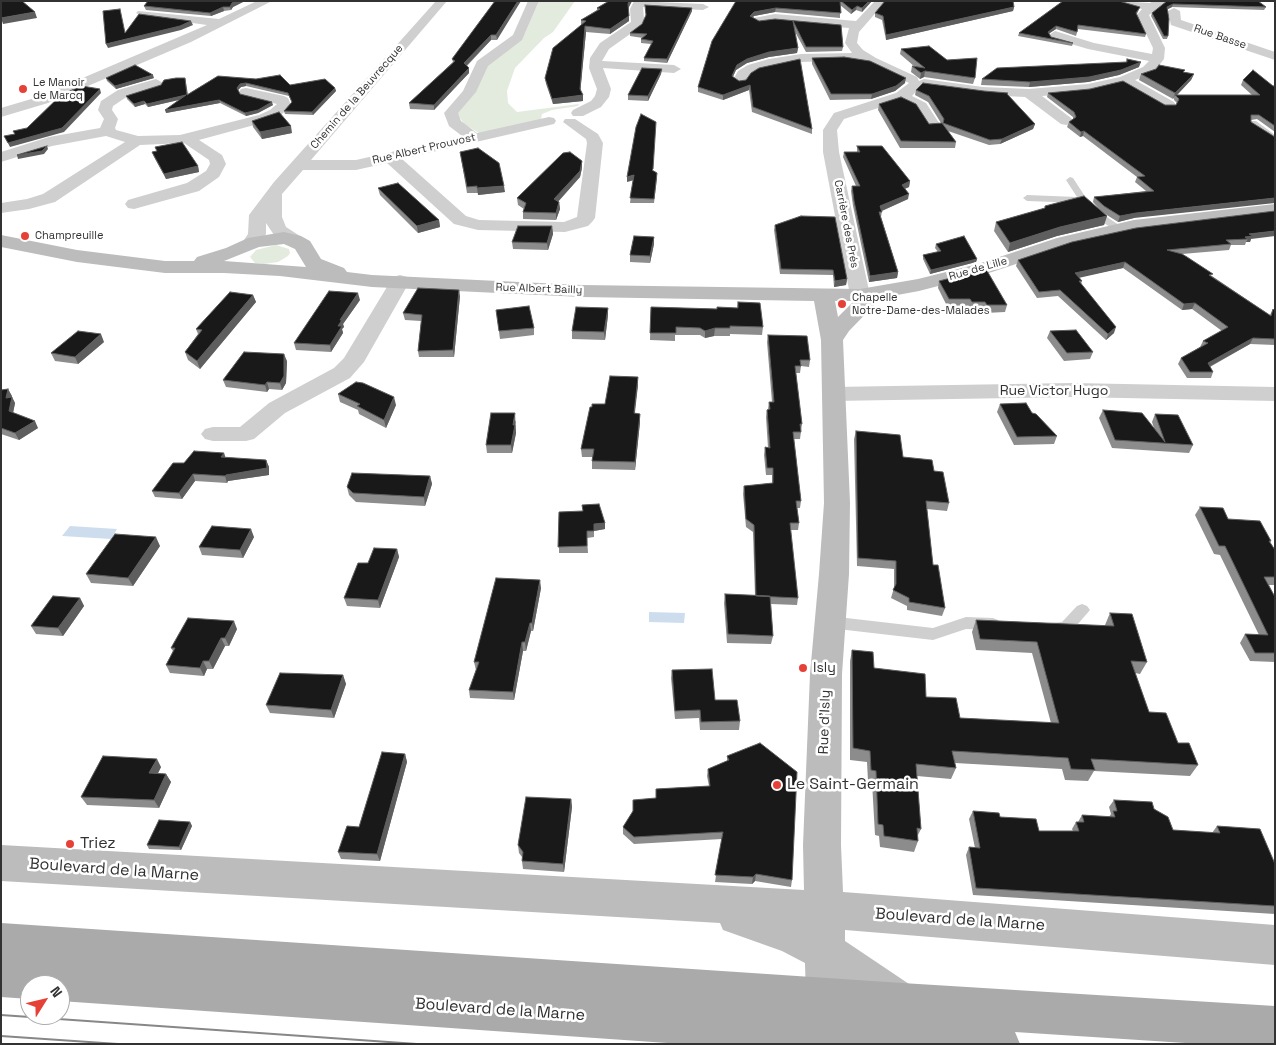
<!DOCTYPE html>
<meta charset="utf-8">
<style>
body{margin:0}
#map{position:relative;width:1276px;height:1045px;overflow:hidden;background:#fff;font-family:"Space Grotesk",sans-serif}
canvas{display:block}
.frame{position:absolute;inset:0;border:2px solid #323232;pointer-events:none}
.north{position:absolute;left:20px;top:975px;width:50px;height:50px;box-sizing:border-box;background:#fff;border:1px solid #adadad;border-radius:50%;rotate:54deg;font-size:14px;font-weight:700;line-height:20px;text-align:center;color:#323232}
.north::after{content:'';display:block;margin:auto;width:18px;height:22px;background:#e64137;clip-path:polygon(50% 0,100% 100%,50% 72%,0 100%)}
</style>
<div id="map">
<canvas width="1276" height="1045"></canvas>
<div class="frame"></div>
<div class="north">N</div>
</div>
<script>
const c = document.querySelector('canvas').getContext('2d');
c.lineJoin = 'round';
function paint(path, color) {
  c.fillStyle = color;
  c.fill(path, 'evenodd');
}
function toPath(rows) {
  const path = new Path2D();
  for (const r of rows) {
    path.moveTo(r[0], r[1]);
    for (let i = 2; i < r.length; i += 2) path.lineTo(r[i], r[i + 1]);
  }
  return path;
}
function trace(path, color, width, dash) {
  c.strokeStyle = color;
  c.lineWidth = width;
  c.lineCap = dash ? 'butt' : 'round';
  c.setLineDash(dash || []);
  c.stroke(path);
}
function label(font, color, halo, rows, align = 'center') {
  c.font = font + ' "Space Grotesk",sans-serif';
  c.lineWidth = 5;
  c.setLineDash([]);
  c.textBaseline = 'middle';
  c.strokeStyle = halo;
  c.fillStyle = color;
  for (const [text, x, y, turn = 0] of rows) {
    c.save();
    c.translate(x, y);
    c.rotate((+turn || 0) * Math.PI / 180);
    c.textAlign = isNaN(turn) ? turn : align;
    if (halo) c.strokeText(text, 0, 0);
    c.fillText(text, 0, 0);
    c.restore();
  }
}
paint(toPath([
 [539,1,575,1,553,32,544,38,515,68,507,91,508,103,517,112,579,104,578,106,552,110,542,114,541,120,479,133,464,124,457,113,486,67,525,33],
 [276,245,289,249,290,253,288,256,278,262,264,264,255,263,250,257,256,250]
]), '#e3ebde');
paint(toPath([
 [70,526,117,529,111,539,62,536],
 [649,612,685,613,684,623,649,622]
]), '#cdddee');
paint(toPath([
 [1250,121,1256,121,1275,135,1275,141,1250,125,1250,121],
 [1070,177,1073,178,1086,198,1101,213,1122,227,1122,231,1116,231,1095,217,1081,203,1027,201,1023,198,1027,195,1077,197,1066,180,1070,177],
 [1082,604,1087,606,1090,610,1071,632,1066,634,1047,631,1044,627,1047,623,1062,622,1077,606,1082,604],
 [829,616,933,628,966,617,993,618,998,620,1001,624,998,628,993,630,966,629,933,640,829,628,824,626,821,622,824,618,829,616]
]), '#cfcfcf');
paint(toPath([
 [257,1,272,1,191,42,48,103,1,117,1,108,38,97,207,25,142,16,136,13,138,11,219,19,257,1],
 [436,1,447,1,311,160,356,160,462,136,449,126,444,113,463,91,477,61,513,35,528,1,539,1,522,40,488,66,476,92,458,113,461,121,477,133,549,117,554,118,556,121,554,124,402,159,466,216,479,220,564,222,577,217,587,143,586,139,563,122,565,119,575,119,598,134,603,143,595,218,592,222,588,226,565,232,478,230,454,224,387,163,356,170,303,170,282,194,282,217,286,227,300,236,303,240,300,244,294,245,288,244,274,235,266,223,266,234,257,247,251,248,245,247,242,243,248,234,249,215,274,182,436,1],
 [634,1,703,4,709,7,703,10,643,7,644,19,640,27,609,49,602,61,674,65,681,69,674,73,603,68,611,89,609,97,601,107,583,116,573,116,571,113,573,110,591,101,595,96,597,89,589,68,590,58,600,43,631,22,630,9,634,1],
 [875,1,886,1,859,32,857,43,863,50,876,58,917,77,919,81,924,79,983,87,1029,89,1088,84,1120,77,1143,67,1149,61,1088,49,1051,38,1049,35,1055,31,1094,43,1152,54,1153,48,1137,15,1142,9,1119,3,1118,1,1150,3,1153,1,1167,1,1149,15,1165,48,1164,59,1153,73,1135,80,1174,102,1176,105,1174,108,1164,108,1122,84,1088,92,1042,96,1071,118,1073,121,1071,124,1066,125,1061,124,1025,97,983,95,921,86,912,96,926,103,941,126,939,129,929,129,916,109,900,101,844,119,837,130,839,152,870,295,867,299,860,301,853,299,850,295,823,152,823,130,834,113,896,93,909,83,861,60,801,62,758,71,749,76,745,83,740,84,733,80,738,71,748,65,769,59,801,54,852,53,845,43,849,28,775,22,758,24,752,20,754,18,775,14,856,21,875,1],
 [1174,8,1180,11,1181,20,1275,52,1275,60,1171,25,1168,11,1174,8],
 [156,79,163,83,161,86,128,96,113,106,112,110,118,119,115,128,116,130,138,136,180,135,259,115,270,110,277,104,241,95,239,92,241,89,246,88,284,96,288,98,291,105,280,116,269,121,199,140,222,155,226,164,219,177,199,191,134,209,128,208,125,204,128,200,187,183,206,171,210,164,209,160,184,143,140,145,55,202,29,209,1,213,1,203,27,199,43,194,125,142,106,136,52,146,1,162,1,152,49,137,100,128,104,119,98,110,101,101,118,90,156,79],
 [400,275,407,277,410,281,364,362,350,378,285,413,254,439,246,441,213,441,205,439,201,434,205,429,213,427,240,427,269,403,334,368,344,358,393,277,400,275],
 [1073,383,1275,387,1275,401,1073,397,833,401,825,399,822,394,825,389,833,387,1073,383]
]), '#cfcfcf');
paint(toPath([
 [1275,204,1275,214,1134,232,1070,246,992,272,919,291,881,298,849,331,843,340,850,503,849,574,842,674,841,845,843,892,1275,925,1275,965,845,930,845,941,912,986,918,1001,912,1016,897,1022,882,1016,848,992,846,1014,840,1029,825,1035,810,1029,804,1014,806,998,805,963,782,951,723,930,720,923,1,881,1,845,804,890,803,845,810,674,819,574,824,503,821,340,814,301,582,297,372,287,280,276,224,273,165,273,77,262,1,247,1,235,77,250,165,261,194,261,197,257,226,248,248,238,284,232,301,236,310,241,321,259,344,268,347,272,372,275,582,285,860,289,918,279,978,264,1057,238,1134,220,1275,204],
 [284,244,295,249,306,267,224,261,259,247,284,244],
 [835,301,854,301,838,317,835,301]
]), '#bcbcbc');
paint(toPath([
 [1,923,902,983,1275,1006,1275,1044,1201,1044,1015,1032,1020,1044,682,1044,60,1001,60,985,30,985,30,999,1,997,1,923]
]), '#aaa');
trace(toPath([
 [1,1015,417,1044],
 [1,1036,118,1044]
]), '#878787', 2);
paint(toPath([
 [148,1,245,1,233,7,231,10,224,11,211,16,146,10,144,6],
 [495,1,497,40,491,40,467,66,469,73,434,110,410,109,409,103,453,62,452,59],
 [632,1,628,8,629,21,610,34,586,32,580,90,583,95,583,101,553,104,546,84,545,78,581,25,581,20,597,10,597,8],
 [673,1,698,1,698,2],
 [736,1,872,1,862,12,856,10,851,14,840,5,840,18,775,12,754,16,753,17,759,21,841,25,843,47,842,51,806,52,794,30,798,48,797,53,769,57,747,63,736,70,733,77,739,81,746,80,812,129,812,134,752,112,749,90,723,100,698,92,698,87],
 [1167,1,1266,7,1264,10,1172,7,1168,9,1168,36,1167,39,1163,39,1151,16,1152,13],
 [1119,2,1140,7,1137,14,1146,34,1145,37,1078,29,1076,36,1056,29,1049,33,1051,37,1073,43,1072,46,1018,36,1019,33],
 [1014,7,1013,11,886,40,882,20,875,17,875,13],
 [692,11,667,63,644,61,644,58,651,44,641,43,641,39,643,38,630,36,630,33],
 [901,49,947,60,975,78,973,84,924,77,920,79,911,72,912,66,915,67,900,54],
 [812,58,905,83,895,91,871,99,830,100,812,64],
 [1127,59,1139,67,1119,75,1088,82,1029,87,981,85,982,79,1126,62],
 [662,69,661,74,648,101,628,100,628,95],
 [1184,72,1194,74,1191,80,1177,95,1252,95,1241,85,1243,80,1275,86,1275,132,1257,119,1251,120,1134,218,1118,222,1102,212,1093,202,1094,197,1146,191,1135,182,1137,177,1083,136,1080,137,1067,127,1069,122,1073,119,1073,117,1047,97,1048,93,1165,105,1176,105,1177,103,1174,100,1174,98,1173,99,1139,80,1141,74],
 [218,76,290,85,335,88,336,91,313,115,285,114,284,111,292,103,289,96,246,86,241,87,238,90,240,94,273,105,258,113,246,116,220,103,166,113,179,100,148,107,145,104,135,107,127,99,126,96,185,78,188,94],
 [106,78,154,78,116,89,107,81],
 [916,90,1008,93,1008,95,1035,124,1033,129,1000,144,989,145,948,131,956,142,955,148,900,148,878,110,879,104,929,124,941,123,928,102,915,95],
 [252,121,292,133,262,139,253,127],
 [857,146,910,181,909,187,905,189,908,199,882,211,881,217,898,272,897,278,869,282,853,206,851,191,852,186,856,186,843,157,844,152,857,152],
 [155,147,198,166,199,172,166,179,154,157,152,152,157,151],
 [461,158,505,192,478,195,478,193,467,193],
 [582,161,582,168,580,177,558,202,559,202,560,209,556,220,523,219,523,212,524,209,518,205,517,198],
 [653,171,657,178,654,203,630,203,633,180,627,182],
 [378,188,439,220,440,227,418,233,380,195],
 [1045,206,1107,216,1104,225,1057,236,1008,252,994,231,996,222,1045,208],
 [775,225,847,279,846,285,834,287,833,275,780,274,774,230],
 [552,226,553,234,548,250,513,249,512,242],
 [654,237,654,244,650,263,630,262,630,255],
 [1251,239,1250,242,1246,242,1245,245,1231,245,1229,250,1182,254,1212,276,1270,315,1273,309,1275,311,1275,345,1250,344,1210,367,1213,372,1211,378,1187,378,1178,364,1181,358,1200,347,1203,341,1222,331,1192,309,1182,310,1123,268,1079,277,1082,281,1081,284,1114,333,1106,340,1058,296,1037,298,1016,266,1018,260,1072,242],
 [936,244,977,259,976,262,930,274,923,259,923,255,938,252,935,248],
 [939,281,1007,305,1005,312,985,313,983,309,970,310,968,306,947,306,938,288],
 [253,295,256,302,200,369,188,360,185,352,198,334,196,329],
 [460,296,454,357,419,357,418,351,421,321,405,320,403,313],
 [360,300,343,324,344,327,342,329,343,333,331,352,296,350,294,343],
 [738,302,763,327,762,335,730,334,730,336,714,336,705,338,700,335,675,335,675,341,650,340,651,307,717,309,737,308],
 [608,308,608,315,605,340,572,339,572,331],
 [497,317,534,328,534,335,500,339],
 [1050,331,1093,352,1090,359,1064,361,1047,338],
 [768,335,810,360,809,367,801,366,800,373,796,373,802,424,800,439,794,439,801,501,800,508,797,508,799,523,798,530,790,530,798,598,797,605,771,604,773,636,771,644,727,643,724,603,725,594,755,596,753,532,746,527,743,494,744,486,772,483,772,475,766,475,764,455,765,447,768,448,766,417,767,410,768,409,769,402,772,402,767,342],
 [104,342,78,364,55,361,51,353],
 [287,361,286,383,282,390,269,389,267,392,226,387,223,380],
 [638,385,634,413,640,414,640,422,635,470,592,469,592,457,582,457,581,449,592,407,605,404],
 [8,389,15,403,13,413,38,428,19,440,1,434,1,390],
 [338,394,396,405,386,428,359,414,358,410,340,402],
 [1000,404,1032,413,1057,436,1054,444,1014,445,997,412],
 [1103,410,1154,428,1152,422,1155,414,1193,445,1189,453,1112,448,1099,418],
 [516,421,515,425,516,433,512,453,487,453,486,445],
 [856,431,903,457,934,471,949,503,947,511,927,509,933,565,945,608,942,616,907,610,907,606,891,598,894,588,894,569,857,566,854,439],
 [224,453,225,458,266,460,269,467,269,475,228,481,227,483,195,481,182,499,155,497,152,491,184,463],
 [430,476,432,484,425,506,356,502,349,495,347,487],
 [1200,507,1228,519,1271,541,1270,542,1275,550,1275,585,1269,585,1275,597,1275,662,1250,661,1240,643,1245,634,1259,635,1220,555,1214,554,1195,515],
 [559,512,605,523,605,529,594,531,594,537,587,538,588,553,559,553],
 [254,537,243,558,202,555,199,547],
 [160,546,133,586,91,583,86,574],
 [397,549,399,557,380,608,347,606,344,598,368,563],
 [541,588,533,631,531,631,526,651,523,651,514,700,470,698,469,690,476,670,474,662],
 [80,598,84,606,63,636,36,634,31,626],
 [1110,613,1147,662,1140,674,1135,673,1149,712,1198,765,1190,776,1094,771,1088,781,1065,780,1062,769,955,763,956,768,951,779,917,776,921,829,917,837,918,841,914,852,880,847,879,836,875,835,872,782,868,781,867,762,850,760,850,661,852,650,874,668,926,697,960,718,1051,723,1032,653,976,650,972,632,976,620,1105,626,1105,625],
 [237,629,229,646,225,646,213,669,207,669,204,676,170,673,166,665,173,651,171,648],
 [672,670,715,700,740,721,739,730,700,730,699,718,675,719,671,678],
 [343,675,346,684,334,718,270,713,266,705],
 [405,754,407,762,380,861,341,859,338,852,359,827],
 [727,756,792,880,791,887,755,881,752,884,715,882,722,839,634,844,623,834,623,827,633,811,656,799,656,789,709,786,707,776,708,769,727,761],
 [161,767,158,773,166,774,171,782,159,808,87,805,81,797],
 [571,799,572,807,564,872,523,869,522,861,522,857,519,853,518,845],
 [1114,800,1154,809,1173,830,1212,833,1217,826,1275,864,1275,914,973,895,966,855,969,847,975,848,969,819,973,811,1000,817,1039,831,1073,831,1072,829,1076,822,1078,822,1082,815,1109,817,1111,814,1109,807],
 [190,822,192,826,181,850,149,849,147,845]
]), '#8c8c8c');
paint(toPath([
 [236,1,245,1,233,7,231,10,230,7,232,3],
 [518,1,521,1,497,40,496,35],
 [629,1,632,1,628,9,628,4],
 [869,1,872,1,862,12,862,8],
 [1173,4,1172,7,1166,10,1167,7],
 [857,6,856,10,851,14,852,10],
 [223,7,224,11,211,16,210,13],
 [1014,7,1013,11,886,40,886,35],
 [692,8,692,11,667,63,667,59],
 [776,8,775,12,754,16,750,20,750,16,754,12],
 [35,12,37,18,3,24,1,18],
 [629,16,629,21,610,34,610,29],
 [191,21,193,25,181,30,108,48,106,44],
 [585,26,586,32,580,95,580,89],
 [1056,26,1056,29,1047,35,1048,32],
 [491,35,491,40,464,68,464,63],
 [798,48,797,53,769,57,747,63,736,70,731,80,732,76,737,65,747,59,769,52],
 [1141,62,1139,67,1119,75,1088,82,1029,87,1030,82],
 [469,68,469,73,434,110,434,105],
 [662,69,661,74,648,101,648,96],
 [925,71,924,77,920,79,921,73],
 [1194,74,1191,80,1176,96,1175,95,1173,99,1175,93],
 [153,75,154,78,116,89,115,86],
 [906,78,905,83,895,91,871,99,872,94],
 [246,83,246,86,241,87,237,91,237,88,240,84],
 [750,85,749,90,723,100,723,95],
 [335,88,336,91,313,115,312,112],
 [100,89,101,93,64,132,10,147,8,143],
 [186,95,187,98,148,107,147,104],
 [583,95,583,101,553,104,552,99],
 [219,100,220,103,166,113,165,110],
 [144,101,145,104,135,107,134,104],
 [272,102,273,105,258,113,246,116,245,113],
 [1035,124,1033,129,1000,144,1002,139],
 [291,126,292,133,262,139,260,132],
 [1084,131,1083,136,1080,137,1081,132],
 [47,146,48,149,44,154,18,159,17,155],
 [582,161,582,168,580,177,554,206,554,199],
 [198,166,199,172,166,179,164,174],
 [634,175,634,180,627,182,627,177],
 [910,181,909,187,901,190,902,185],
 [504,186,505,192,478,195,477,188],
 [909,194,908,199,879,212,880,206],
 [1275,198,1275,203,1134,218,1118,222,1120,216,1136,213],
 [559,202,560,209,556,220,556,213],
 [1107,216,1104,225,1057,236,1008,252,1010,243,1060,227],
 [439,220,440,227,418,233,417,226],
 [552,226,553,234,548,250,547,243],
 [1275,231,1275,236,1251,239,1250,242,1246,242,1248,239,1245,237,1249,234],
 [654,237,654,244,650,263,650,256],
 [977,259,976,262,930,274,931,270],
 [1125,262,1123,268,1074,279,1075,273],
 [898,272,897,278,869,282,870,276],
 [847,279,846,285,834,287,835,281],
 [459,290,460,296,454,357,453,350],
 [358,293,360,300,343,324,344,327,342,329,343,333,331,352,330,345,338,326,340,320],
 [253,295,256,302,200,369,197,361],
 [1195,303,1192,309,1182,310,1184,304],
 [608,308,608,315,605,340,604,332],
 [1116,327,1114,333,1106,340,1108,334],
 [715,328,714,336,705,338,705,331],
 [101,334,104,342,78,364,75,357],
 [1253,338,1250,344,1205,369,1208,363],
 [284,354,287,361,286,383,282,390,280,383],
 [638,377,638,385,634,421,634,413],
 [267,382,269,389,267,392,265,385],
 [8,389,12,396,10,404,6,398],
 [12,397,15,403,12,418,9,411],
 [394,397,396,405,386,428,384,420],
 [515,413,516,433,512,453,511,445],
 [640,414,640,422,635,470,635,462],
 [35,421,38,428,19,440,15,433],
 [224,453,226,459,221,457],
 [266,460,269,467,269,475,228,481,227,483,225,476,226,475],
 [193,474,195,481,182,499,179,493],
 [430,476,432,484,425,506,424,497],
 [605,523,605,529,594,531,594,524],
 [251,529,254,537,243,558,240,550],
 [156,537,160,546,133,586,128,578],
 [397,549,399,557,380,608,378,600],
 [540,580,541,588,533,631,532,623],
 [80,598,84,606,63,636,58,628],
 [234,621,237,629,229,646,225,638],
 [530,623,531,631,526,651,525,642],
 [221,638,225,646,213,669,209,661],
 [522,642,523,651,514,700,513,692],
 [203,661,207,669,204,676,200,668],
 [343,675,346,684,334,718,331,710],
 [405,754,407,762,380,861,377,854],
 [157,759,161,767,154,781,149,773],
 [166,774,171,782,159,808,154,800],
 [571,799,572,807,564,872,563,864],
 [190,822,192,826,181,850,179,847],
 [756,874,755,881,752,884,753,877]
]), '#5e5e5e');
const building = toPath([
 [1,1,22,1,35,12,1,18,1,1],
 [148,1,236,1,232,3,230,7,223,7,210,13,144,6,148,1],
 [495,1,518,1,496,35,491,35,464,63,469,68,434,105,409,103,455,61,452,59,495,1],
 [609,1,629,1,628,4,629,16,610,29,585,26,580,89,583,95,552,99,545,78,553,48,586,21,581,20,600,9,597,8,609,1],
 [736,1,840,1,841,13,776,8,754,12,750,16,759,21,775,19,841,25,843,47,806,47,793,21,798,48,769,52,747,59,737,65,732,76,739,81,746,80,751,73,759,68,800,59,812,129,753,107,750,85,723,95,698,87,712,41,736,1],
 [841,1,869,1,862,8,857,6,852,10,841,1],
 [885,1,1013,1,1014,7,886,35,883,16,875,13,885,1],
 [1063,1,1119,1,1140,7,1136,13,1146,34,1078,25,1077,32,1056,26,1048,32,1051,37,1073,43,1019,33,1063,1],
 [1167,1,1258,1,1266,7,1173,4,1167,7,1169,19,1168,36,1164,36,1152,13,1167,1],
 [645,5,692,8,667,59,644,58,653,41,641,39,647,34,630,33,642,24,646,15,645,5],
 [120,9,125,33,139,14,191,21,180,26,106,44,103,11,120,9],
 [929,46,947,60,977,58,975,78,925,71,921,73,912,66,925,68,901,49,929,46],
 [844,57,870,61,906,78,896,86,872,94,831,94,812,58,844,57],
 [1127,59,1141,62,1121,70,1089,77,1030,82,982,79,997,68,1127,62,1127,59],
 [135,65,153,75,115,86,106,78,135,65],
 [1159,65,1185,70,1183,72,1194,74,1175,93,1141,74,1156,69,1159,65],
 [642,68,662,69,648,96,628,95,642,68],
 [1253,70,1273,86,1275,86,1275,126,1259,115,1251,115,1251,122,1275,137,1275,198,1136,213,1120,216,1104,206,1094,197,1154,191,1137,177,1145,176,1084,131,1081,132,1069,122,1076,117,1074,112,1048,93,1090,89,1123,81,1165,105,1176,105,1179,99,1175,95,1260,95,1243,80,1253,70],
 [280,75,290,85,325,79,335,88,312,112,284,111,292,102,288,93,246,83,240,84,237,88,240,94,272,102,258,110,245,113,219,100,165,110,186,95,147,104,144,101,134,104,126,96,161,85,164,80,176,78,185,78,187,95,218,76,256,79,280,75],
 [923,83,984,91,1008,93,1007,94,1035,124,1002,139,990,140,943,123,944,119,929,96,916,90,923,83],
 [82,86,100,89,62,128,8,143,4,136,15,134,13,131,27,128,62,94,82,86],
 [901,97,916,104,929,124,942,123,956,142,901,141,879,104,901,97],
 [279,112,291,126,260,132,252,121,279,112],
 [641,114,656,122,653,169,652,170,657,173,654,199,630,198,634,175,627,177,636,127,641,114],
 [182,142,198,166,164,174,152,152,157,151,155,147,182,142],
 [47,146,42,151,17,155,47,146],
 [857,146,882,146,910,181,902,185,909,194,880,206,882,212,879,212,898,272,870,276,854,201,852,186,860,186,844,152,860,152,857,146],
 [478,148,499,163,504,186,477,188,477,186,467,187,460,152,478,148],
 [570,152,582,161,580,171,554,199,559,202,556,213,523,212,526,203,517,198,563,153,570,152],
 [398,183,439,220,417,226,378,188,398,183],
 [1084,196,1107,216,1060,227,1010,243,996,222,1045,208,1045,206,1084,196],
 [1275,211,1275,231,1249,234,1253,236,1245,237,1248,239,1226,240,1231,244,1167,250,1182,254,1187,257,1213,274,1209,275,1271,316,1273,309,1275,311,1275,339,1253,338,1208,363,1213,372,1190,372,1181,358,1208,343,1203,341,1228,327,1195,303,1184,304,1125,262,1075,273,1082,281,1079,281,1116,327,1108,334,1060,290,1039,292,1018,260,1072,242,1136,228,1275,211],
 [801,216,835,217,847,279,835,281,833,270,781,269,775,225,801,216],
 [518,226,552,226,547,243,512,242,518,226],
 [634,236,654,237,650,256,630,255,634,236],
 [964,236,977,259,931,270,923,255,941,251,936,244,964,236],
 [986,269,1007,305,987,305,985,302,972,302,970,299,949,299,939,281,986,269],
 [418,288,459,290,453,350,418,351,422,315,403,313,418,288],
 [329,291,358,293,340,320,342,320,338,326,342,326,330,345,294,343,329,291],
 [230,292,253,295,197,361,185,352,202,330,196,329,230,292],
 [738,302,760,303,763,327,730,326,730,328,715,328,705,331,700,328,676,327,676,333,650,333,651,307,717,309,717,307,738,308,738,302],
 [529,306,534,328,499,331,496,310,529,306],
 [576,307,608,308,604,332,572,331,576,307],
 [1076,330,1093,352,1067,353,1050,331,1076,330],
 [78,331,101,334,75,357,51,353,78,331],
 [768,335,807,336,810,360,800,360,801,366,795,366,802,424,800,424,801,432,793,432,801,501,796,501,799,523,790,523,798,598,756,596,754,525,746,519,744,486,773,483,773,468,767,468,765,447,770,448,767,410,770,409,769,402,774,402,768,335],
 [244,352,284,354,284,376,280,383,267,382,265,385,223,380,244,352],
 [610,376,638,377,634,413,640,414,635,462,592,461,594,449,581,449,590,407,592,407,592,404,605,404,610,376],
 [356,382,363,383,394,397,384,420,357,406,360,404,338,394,356,382],
 [8,389,6,398,12,397,9,411,35,421,15,433,1,428,1,390,8,389],
 [1026,403,1032,413,1036,414,1057,436,1017,437,1000,404,1026,403],
 [1103,410,1142,413,1165,442,1155,414,1178,415,1193,445,1115,440,1103,410],
 [491,413,515,413,513,425,515,425,511,445,486,445,491,413],
 [856,431,900,435,903,457,932,460,934,471,943,472,949,503,926,501,933,565,938,565,945,608,909,602,909,598,893,590,896,584,896,561,858,558,856,431],
 [194,451,224,453,221,457,266,460,267,468,226,475,225,476,193,474,179,493,152,491,173,463,184,463,194,451],
 [352,473,430,476,424,497,353,493,347,487,352,473],
 [599,504,605,523,594,524,594,531,587,531,587,546,558,547,559,512,583,511,582,505,599,504],
 [1200,507,1223,508,1228,519,1260,521,1271,541,1269,541,1275,550,1275,577,1264,577,1275,597,1275,653,1255,653,1245,634,1268,635,1225,546,1219,546,1200,507],
 [212,526,251,529,240,550,199,547,212,526],
 [115,534,156,537,128,578,86,574,115,534],
 [374,548,397,549,378,600,344,598,358,563,368,563,374,548],
 [496,578,540,580,532,623,530,623,525,642,522,642,513,692,469,690,479,662,474,662,496,578],
 [725,594,770,596,773,636,728,634,725,594],
 [53,596,80,598,58,628,31,626,53,596],
 [1110,613,1132,614,1147,662,1131,661,1149,712,1166,713,1178,743,1189,743,1198,765,1091,759,1095,770,1071,769,1068,758,952,751,956,768,916,764,921,829,917,828,918,841,884,836,883,825,878,824,876,771,871,770,870,751,853,748,852,650,873,652,874,668,925,674,926,697,956,698,960,718,1059,723,1037,642,980,639,976,620,1114,626,1110,613],
 [188,618,234,621,225,638,221,638,209,661,203,661,200,668,166,665,175,648,171,648,188,618],
 [712,669,715,700,737,700,740,721,701,722,700,710,675,711,672,670,712,669],
 [280,673,343,675,331,710,266,705,280,673],
 [760,743,797,772,792,880,756,874,753,877,715,875,723,832,634,837,623,827,633,811,633,800,656,798,656,789,710,786,708,769,729,760,727,756,760,743],
 [382,752,405,754,377,854,338,852,347,826,359,827,382,752],
 [103,756,157,759,149,773,166,774,154,800,81,797,103,756],
 [526,797,571,799,563,864,522,861,523,852,518,845,526,797],
 [1114,800,1152,802,1154,809,1168,817,1173,830,1220,833,1217,826,1260,829,1275,864,1275,906,976,888,969,847,980,848,973,811,999,813,1000,817,1036,819,1039,831,1079,831,1076,822,1084,822,1082,815,1115,817,1113,811,1117,811,1114,800],
 [159,820,190,822,179,847,147,845,159,820]
]);
paint(building, '#191919');
trace(building, '#5e5e5e', 1);
for (const [x, y, r, color] of [
 [23,89,5,"#e64137"],
 [25,236,5,"#e64137"],
 [842,304,5,"#e64137"],
 [803,668,5,"#e64137"],
 [777,785,5,"#e64137"],
 [70,844,5,"#e64137"]
]) {
  const dot = new Path2D();
  dot.arc(x, y, r, 0, 2 * Math.PI);
  c.fillStyle = color;
  c.fill(dot);
  trace(dot, '#fff', 2);
}
label('11px', '#323232', '#fff', [
 ["Rue Basse",1220,37,19],
 ["Chemin de la Beuvrecque",357,97,-49],
 ["Rue Albert Prouvost",424,149,-13],
 ["Carrière des Prés",846,224,79],
 ["Rue de Lille",978,269,-16],
 ["Rue Albert Bailly",539,289,2]
]);
label('11px', '#323232', '#fff', [
 ["Le Manoir",33,83],
 ["de Marcq",33,96],
 ["Champreuille",35,236],
 ["Chapelle",852,298],
 ["Notre-Dame-des-Malades",852,311]
], 'left');
label('14px', '#323232', '#fff', [
 ["Rue Victor Hugo",1054,391],
 ["Rue d'Isly",825,722,-88]
]);
label('14px', '#323232', '#fff', [
 ["Isly",813,668]
], 'left');
label('16px', '#323232', '#fff', [
 ["Le Saint-Germain",787,785],
 ["Triez",80,844]
], 'left');
label('16px', '#323232', '#fff', [
 ["Boulevard de la Marne",114,870,4],
 ["Boulevard de la Marne",960,920,4],
 ["Boulevard de la Marne",500,1010,4]
]);
</script>
